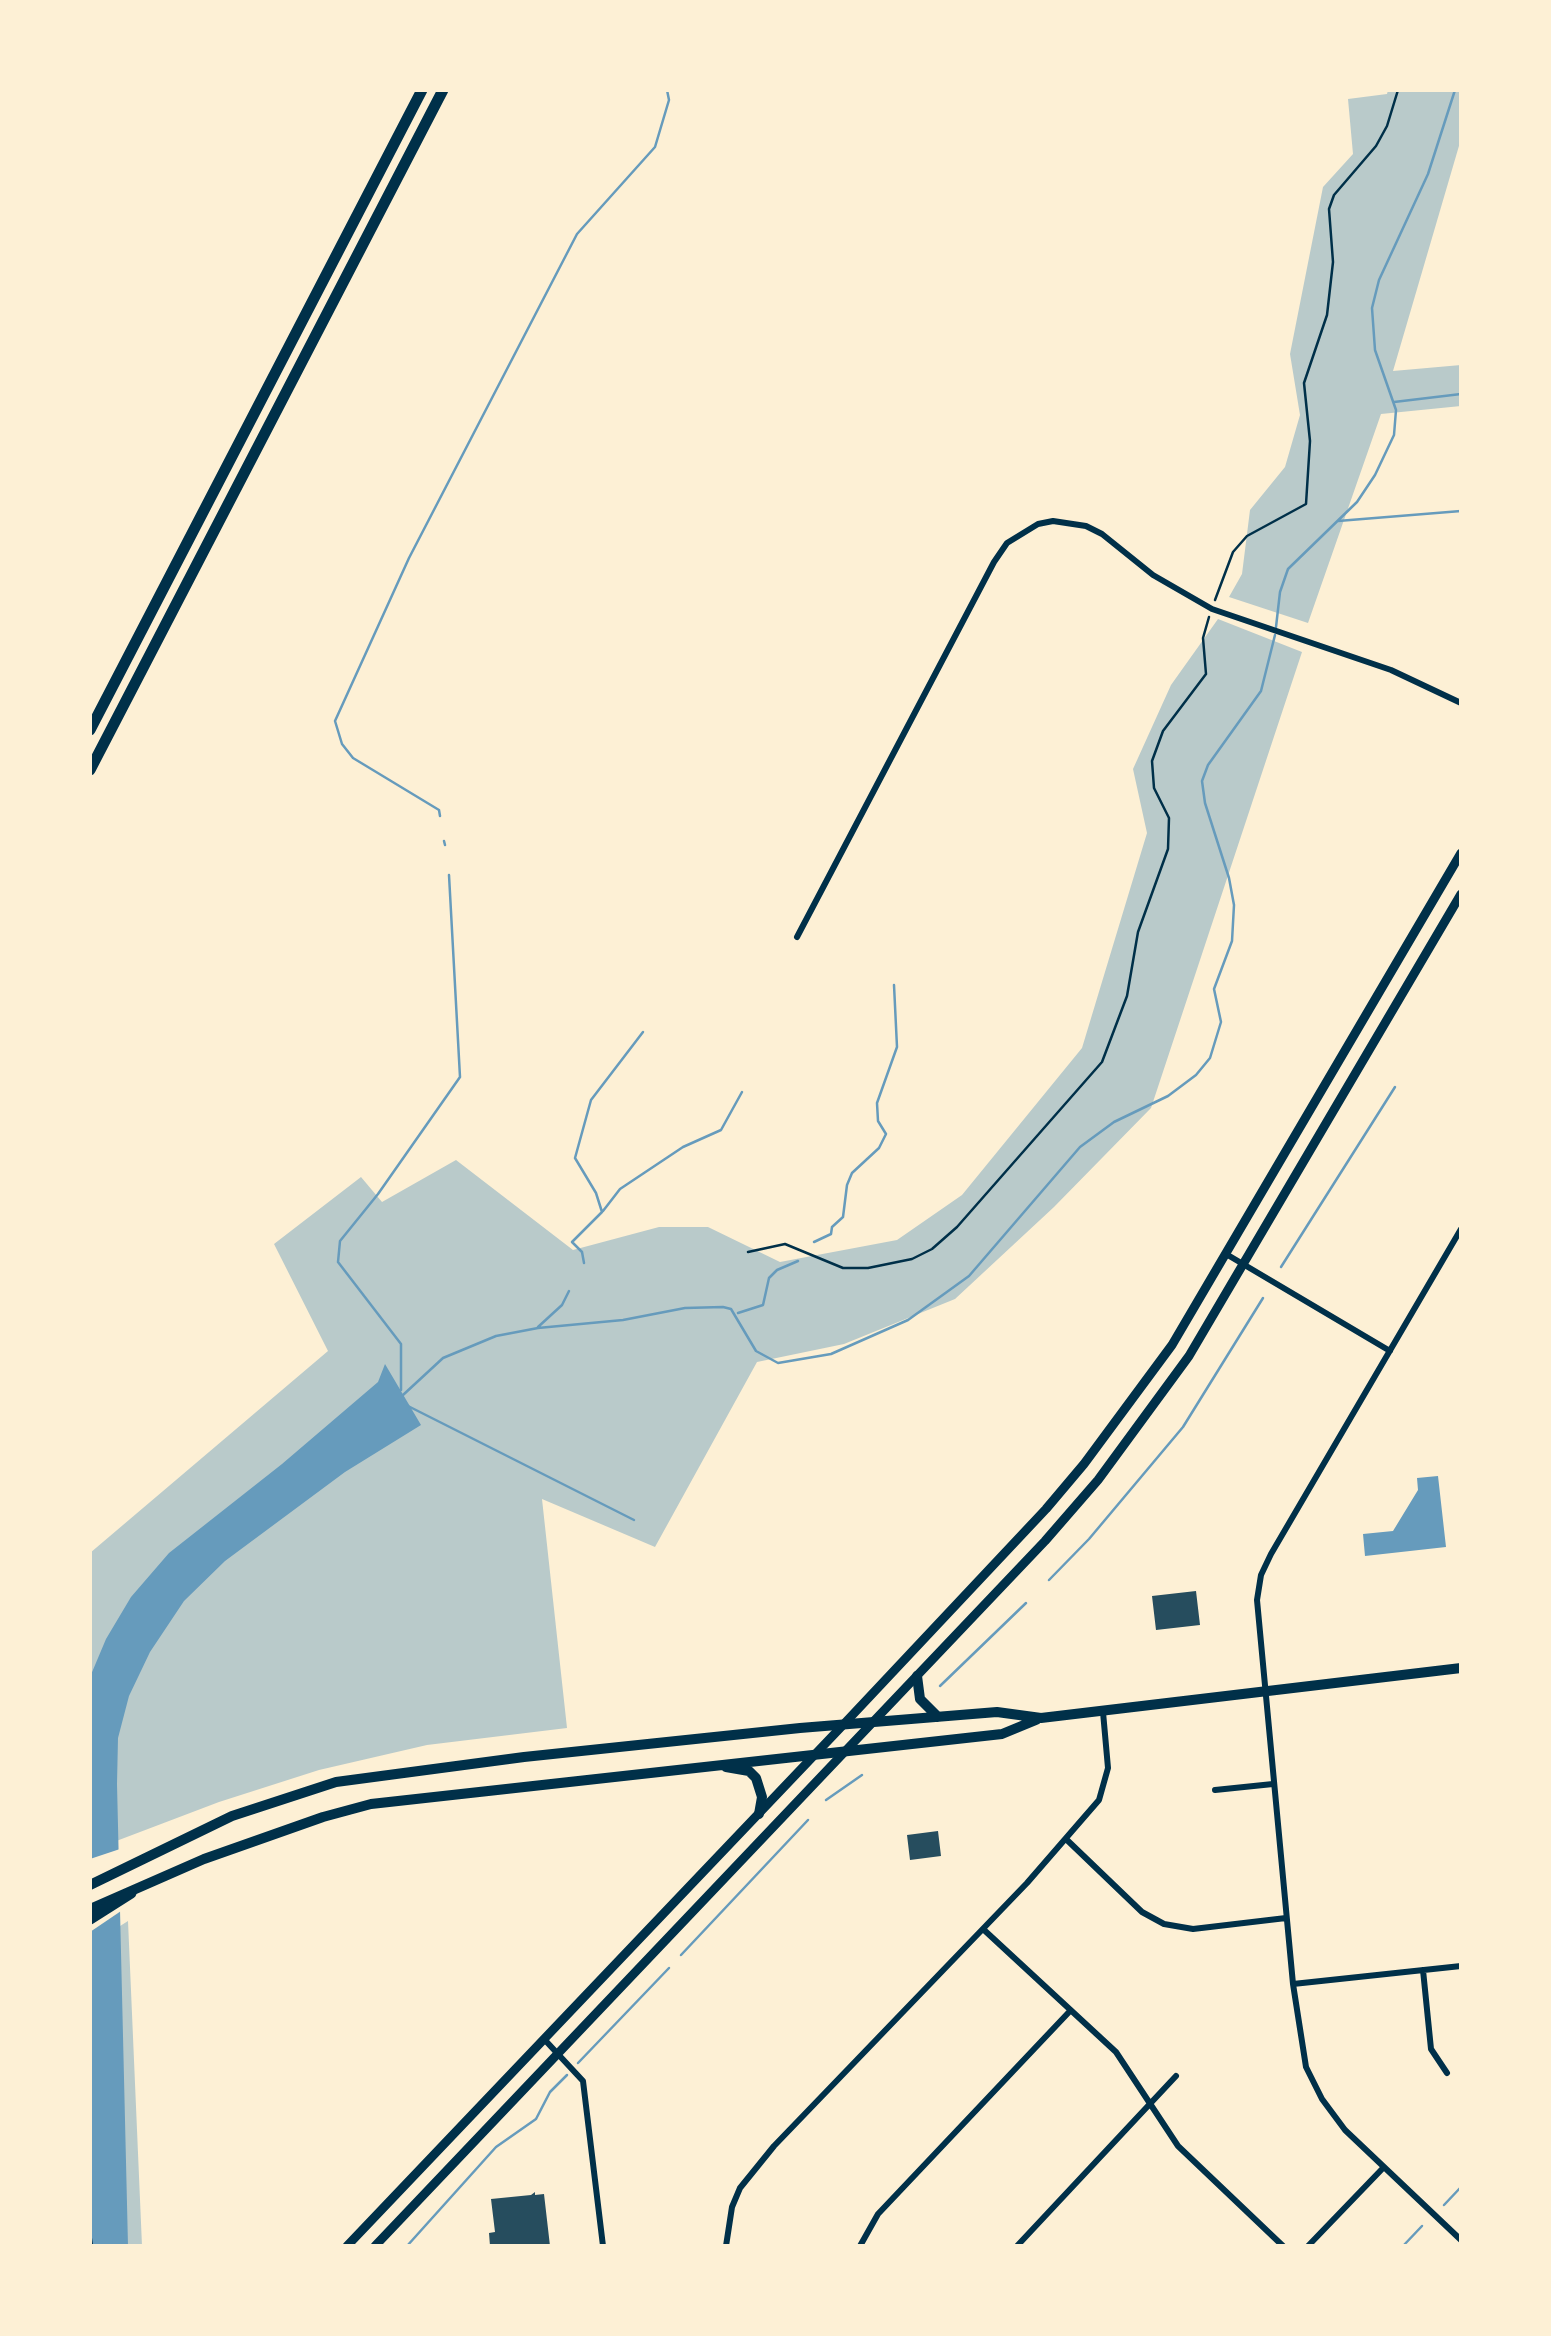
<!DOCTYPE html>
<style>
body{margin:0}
#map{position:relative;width:1551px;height:2336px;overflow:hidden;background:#fdf0d5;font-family:Karla,sans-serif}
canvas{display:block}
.frame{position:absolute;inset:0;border:92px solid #fdf0d5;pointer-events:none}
</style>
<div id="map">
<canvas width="1551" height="2336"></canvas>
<div class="frame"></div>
</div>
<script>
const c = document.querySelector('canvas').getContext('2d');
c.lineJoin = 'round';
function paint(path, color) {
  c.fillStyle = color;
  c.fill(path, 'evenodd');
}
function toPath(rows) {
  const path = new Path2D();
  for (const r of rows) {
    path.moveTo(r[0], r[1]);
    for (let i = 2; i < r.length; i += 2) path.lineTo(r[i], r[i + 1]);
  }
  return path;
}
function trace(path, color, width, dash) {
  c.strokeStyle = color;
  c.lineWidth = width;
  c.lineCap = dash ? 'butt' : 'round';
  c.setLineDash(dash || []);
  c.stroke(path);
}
paint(toPath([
 [1388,90,1461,90,1461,139,1393,371,1461,365,1461,406,1381,414,1308,623,1229,597,1242,574,1250,510,1285,467,1300,415,1290,354,1323,187,1353,154,1348,99,1387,94],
 [1218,619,1302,652,1151,1108,1054,1207,955,1299,844,1344,757,1362,655,1547,542,1499,567,1728,427,1745,319,1770,219,1802,90,1851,90,1553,328,1351,274,1244,361,1177,382,1202,456,1160,573,1250,659,1227,708,1227,780,1262,897,1240,962,1195,1082,1048,1147,833,1133,769,1171,685],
 [128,1921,142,2246,90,2246,90,1945]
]), '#b9caca');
paint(toPath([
 [385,1364,421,1425,345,1472,225,1561,184,1601,150,1652,129,1696,118,1738,117,1784,128,2246,90,2246,90,1677,106,1639,131,1597,169,1553,282,1464,378,1382],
 [1438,1476,1446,1547,1365,1556,1363,1534,1393,1531,1418,1490,1417,1478]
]), '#669bbc');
paint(toPath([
 [123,1848,124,1909,90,1932,90,1859]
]), '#fdf0d5');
trace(toPath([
 [1394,402,1461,394],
 [1338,521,1461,511],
 [1276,627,1280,592,1288,569,1357,502,1375,475,1394,435,1396,410,1375,350,1372,308,1379,280,1428,174,1455,90],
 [440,816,439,810,353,758,342,744,335,721,409,558,577,234,655,147,669,100,667,90],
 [444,841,445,845],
 [603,1211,620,1189,683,1147,721,1130,742,1092],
 [814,1242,831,1234,832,1227,843,1217,847,1185,852,1173,879,1148,886,1134,878,1121,877,1103,897,1047,894,985],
 [584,1263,582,1252,572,1242,602,1212,596,1193,575,1158,591,1100,643,1032],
 [1281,1267,1395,1087],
 [738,1313,763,1305,769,1278,777,1270,798,1261],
 [538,1327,562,1305,569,1291],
 [401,1390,401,1344,338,1262,340,1241,378,1194,460,1077,449,875],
 [403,1395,443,1358,496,1336,538,1328,623,1320,685,1308,723,1307,731,1309,756,1351,778,1363,831,1354,908,1320,969,1276,1080,1147,1114,1122,1168,1096,1196,1075,1210,1058,1221,1022,1214,989,1232,941,1234,905,1229,878,1205,803,1202,781,1208,765,1261,691,1275,635],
 [408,1406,634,1520],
 [1049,1580,1089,1539,1183,1427,1263,1298],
 [940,1686,1026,1603],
 [826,1800,862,1775],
 [681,1955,808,1820],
 [578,2063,669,1968],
 [1444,2205,1461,2187],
 [407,2246,496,2147,536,2119,550,2092,567,2075],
 [1403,2246,1422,2226]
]), '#669bbc', 2.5);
paint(toPath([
 [1196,1591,1200,1625,1156,1630,1152,1596],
 [938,1831,941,1856,910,1860,907,1835],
 [535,2192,535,2195,544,2194,550,2246,490,2246,489,2233,495,2232,491,2199,531,2195]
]), '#264d5e');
trace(toPath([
 [1215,600,1233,552,1247,536,1306,504,1310,441,1304,383,1327,315,1333,262,1329,209,1334,195,1376,146,1387,126,1398,90],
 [748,1252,785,1244,843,1268,868,1268,912,1259,932,1249,957,1227,1102,1062,1127,996,1138,932,1168,849,1169,818,1154,788,1152,761,1163,731,1206,674,1203,638,1209,617],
 [90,2233,92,2246]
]), '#003049', 2.5);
trace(toPath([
 [797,937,994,562,1007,543,1038,524,1053,521,1086,526,1102,534,1153,575,1212,609,1391,670,1461,703],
 [1461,1229,1271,1554,1261,1575,1257,1600,1293,1984,1306,2067,1322,2099,1345,2130,1461,2240],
 [1226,1254,1390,1351],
 [1215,1790,1273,1784],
 [1067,1840,1142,1912,1164,1924,1193,1929,1286,1918],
 [983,1929,1116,2052,1178,2146,1283,2246],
 [1423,1970,1431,2049,1447,2073],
 [1293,1984,1461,1966],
 [544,2039,583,2081,603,2246],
 [726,2246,732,2207,740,2188,774,2146,1027,1883,1099,1800,1108,1768,1103,1712],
 [860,2246,878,2214,1070,2011],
 [1017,2246,1176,2076],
 [1308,2246,1384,2167]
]), '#003049', 6);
trace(toPath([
 [347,2246,843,1725,1046,1509,1084,1464,1172,1345,1461,853],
 [375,2246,1045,1541,1098,1480,1189,1356,1461,894]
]), '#003049', 9);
trace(toPath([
 [917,1676,920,1699,938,1717],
 [726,1767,749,1771,756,1778,762,1797,759,1814],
 [90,1885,232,1816,336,1782,524,1757,800,1728,997,1712,1041,1718,1461,1668],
 [90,1909,204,1859,323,1817,371,1804,1002,1734,1036,1720]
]), '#003049', 10);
trace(toPath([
 [90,730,422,90],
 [90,770,443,90],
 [90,1919,131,1893]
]), '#003049', 11);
</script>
